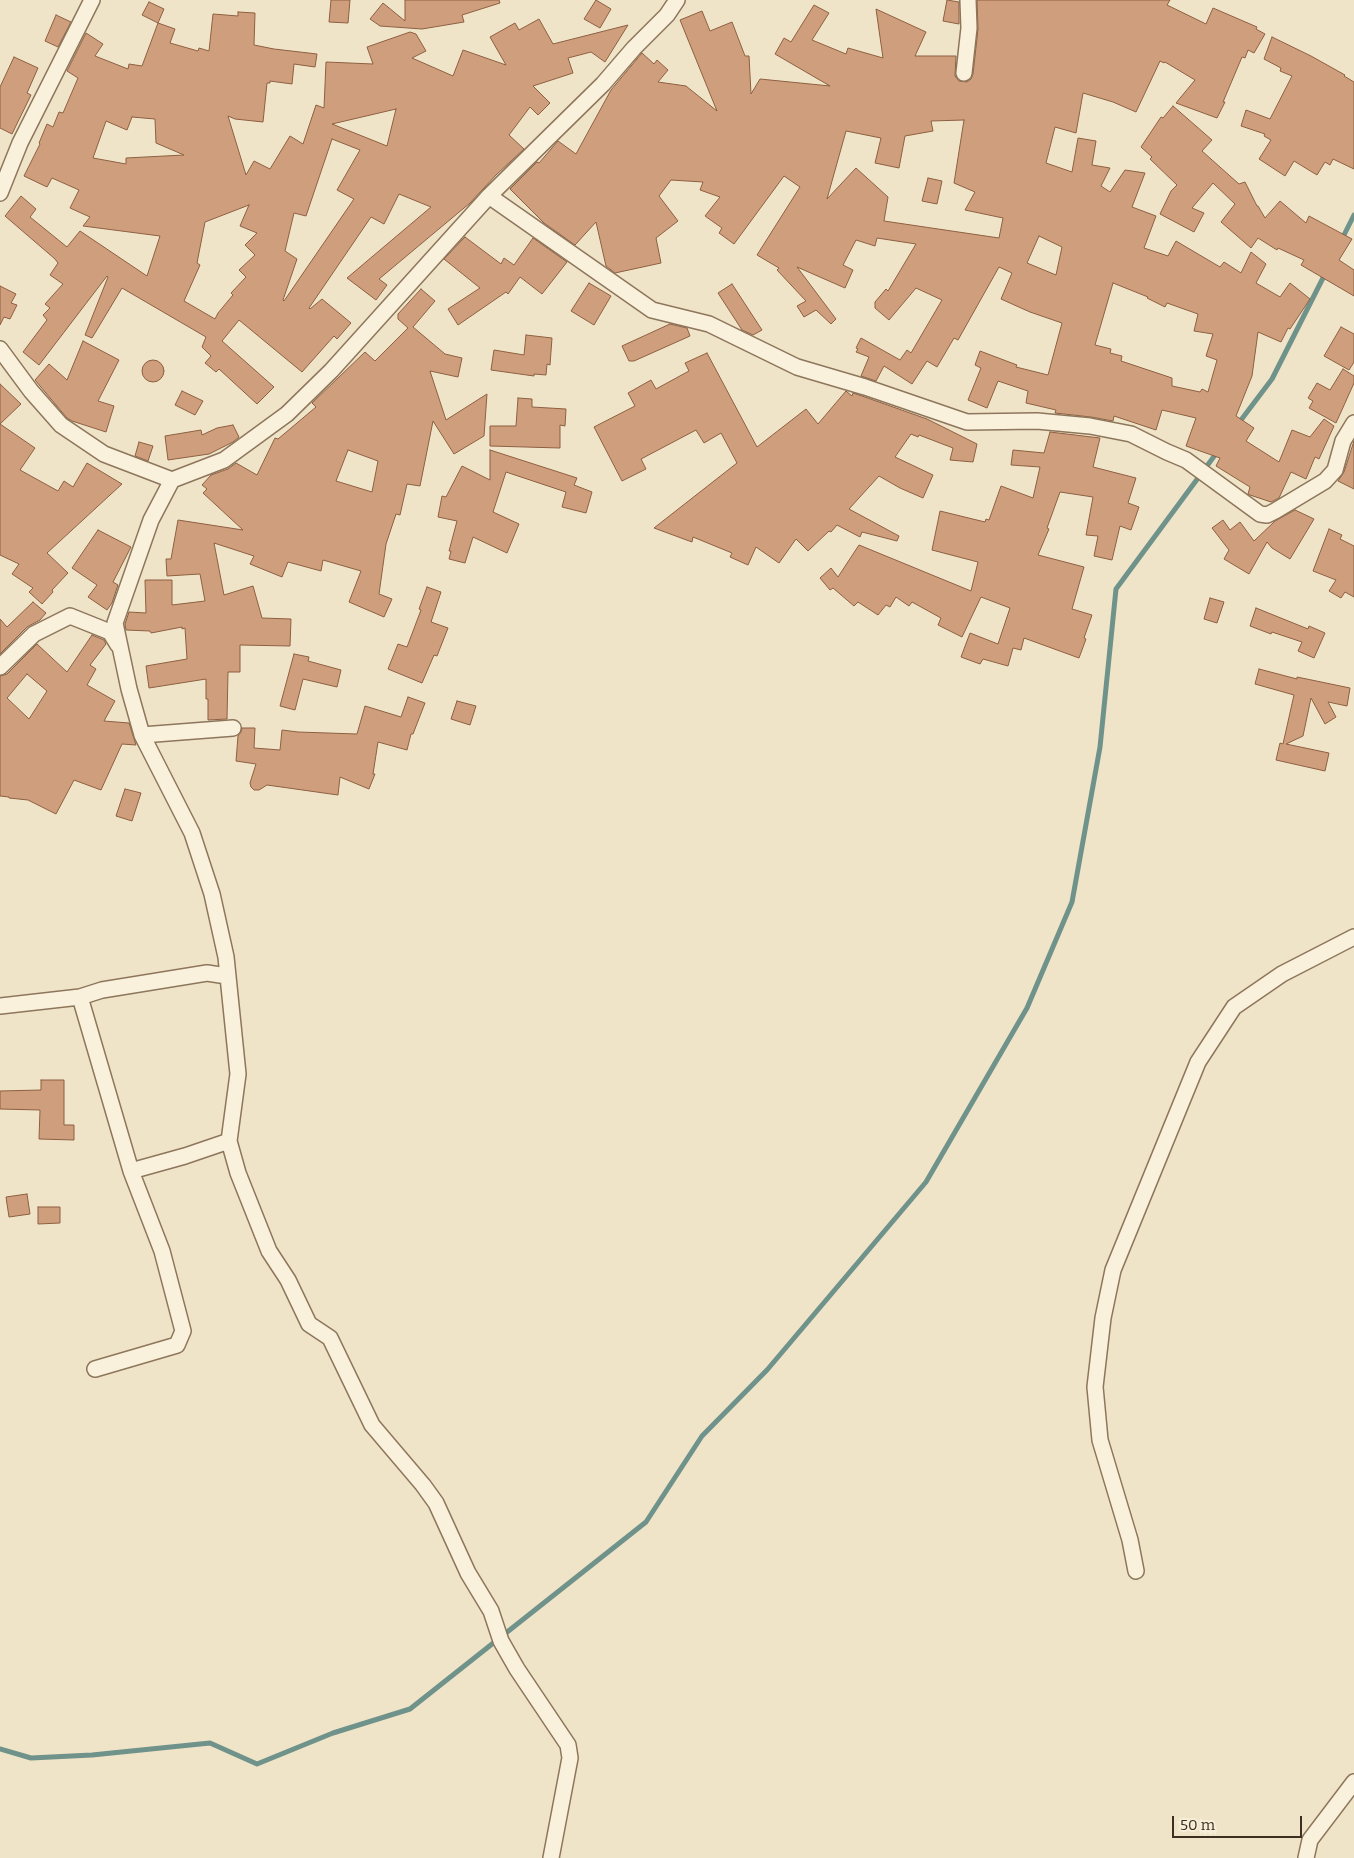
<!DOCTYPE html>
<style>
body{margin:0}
#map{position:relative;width:1354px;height:1858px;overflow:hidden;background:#f0e4c8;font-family:Bitter,serif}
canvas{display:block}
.scale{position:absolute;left:1172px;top:1816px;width:130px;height:22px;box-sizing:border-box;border:2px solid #3d2e20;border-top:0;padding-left:6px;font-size:15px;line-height:18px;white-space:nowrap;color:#3d2e20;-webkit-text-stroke:4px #f7eed8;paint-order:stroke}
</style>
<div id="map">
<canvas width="1354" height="1858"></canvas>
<div class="scale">50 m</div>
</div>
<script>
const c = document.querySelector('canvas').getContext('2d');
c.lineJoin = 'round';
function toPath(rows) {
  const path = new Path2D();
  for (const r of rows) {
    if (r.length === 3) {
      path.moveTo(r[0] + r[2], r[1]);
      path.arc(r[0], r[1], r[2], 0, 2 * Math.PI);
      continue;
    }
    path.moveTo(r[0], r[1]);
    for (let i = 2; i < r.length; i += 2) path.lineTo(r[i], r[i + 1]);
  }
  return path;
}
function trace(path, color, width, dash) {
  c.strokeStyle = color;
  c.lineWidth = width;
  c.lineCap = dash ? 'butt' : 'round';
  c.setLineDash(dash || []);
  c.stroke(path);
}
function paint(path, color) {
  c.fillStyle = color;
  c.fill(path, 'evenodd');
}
trace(toPath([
 [1342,239,1354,215],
 [1238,424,1272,379,1326,272],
 [0,1749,31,1758,92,1755,210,1743,257,1764,333,1733,410,1709,646,1522,702,1436,767,1370,926,1182,1027,1008,1072,902,1100,747,1116,589,1218,451]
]), '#6f938a', 5);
const building = toPath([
 [331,0,350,0,348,23,329,22,331,0],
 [405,0,499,0,500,3,462,15,464,22,422,29,380,26,370,19,383,3,405,21,405,0],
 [596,0,611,9,600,28,584,19,596,0],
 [947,0,959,2,959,24,943,21,947,0],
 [977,0,1170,0,1167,5,1206,24,1213,8,1257,27,1256,29,1265,34,1254,53,1248,50,1245,58,1242,57,1223,102,1225,102,1217,118,1176,103,1195,80,1165,62,1164,63,1160,61,1136,112,1113,102,1083,93,1076,133,1055,127,1046,163,1072,172,1078,138,1096,141,1092,165,1110,168,1101,186,1110,192,1125,170,1145,173,1132,207,1156,216,1144,248,1168,256,1176,241,1220,267,1224,262,1241,273,1251,252,1266,264,1256,283,1280,297,1290,283,1310,299,1290,329,1288,328,1281,342,1258,332,1252,376,1236,416,1254,428,1246,441,1279,462,1292,430,1310,437,1324,419,1334,426,1319,459,1315,457,1306,479,1291,472,1279,498,1271,502,1250,495,1248,494,1250,487,1216,466,1220,458,1186,446,1196,418,1162,410,1156,430,1114,416,1113,421,1091,417,1055,413,1056,410,1026,403,1028,391,998,381,987,408,968,400,981,368,975,365,980,351,1017,365,1016,367,1048,375,1062,323,1030,312,1001,299,1012,273,999,267,958,340,954,338,937,367,927,361,912,384,884,366,876,381,861,376,869,357,856,352,858,349,856,348,861,338,900,360,907,350,911,353,942,300,916,288,889,320,875,308,875,302,886,289,888,291,916,244,877,238,875,246,856,240,843,265,853,270,845,288,797,267,836,319,831,324,816,310,804,317,797,306,806,301,777,270,779,268,757,255,800,187,784,176,734,244,719,233,722,228,705,216,720,197,700,190,703,182,671,180,659,196,678,221,656,238,661,263,615,273,606,266,596,222,575,245,544,223,510,189,537,162,539,163,558,141,576,154,611,90,642,53,654,64,657,60,668,70,658,82,686,86,717,111,680,20,702,11,710,31,732,22,745,56,749,56,751,94,760,79,830,86,775,54,784,38,791,42,814,5,829,13,812,40,846,54,848,48,883,58,876,9,926,32,915,56,956,56,955,76,959,81,967,82,971,79,973,74,978,29,977,0],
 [964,120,954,183,975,192,965,210,1003,218,999,238,884,221,888,197,856,168,827,199,846,131,881,138,875,163,899,168,905,136,933,131,931,121,964,120],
 [1039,236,1062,247,1056,275,1027,263,1039,236],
 [1113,283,1148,297,1147,298,1165,307,1167,303,1198,314,1194,331,1213,334,1206,356,1217,360,1208,392,1202,389,1200,392,1172,386,1172,378,1121,361,1122,356,1110,353,1111,349,1095,345,1113,283],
 [149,2,164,9,158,23,142,15,149,2],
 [238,12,255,13,254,45,274,49,317,54,315,67,294,64,292,84,270,81,270,83,267,83,263,122,235,119,228,116,246,175,254,161,270,169,290,136,303,144,316,105,324,108,326,62,373,64,367,47,410,32,416,34,426,51,412,58,453,76,463,50,506,65,490,37,515,23,519,30,539,19,553,44,628,25,605,62,591,52,568,58,573,73,533,86,550,103,538,115,530,107,509,135,524,149,496,175,470,203,379,279,387,285,376,300,347,278,431,207,399,194,384,224,371,217,309,308,310,309,322,299,351,323,337,339,334,336,302,372,239,320,222,341,274,387,257,404,219,369,216,372,205,363,211,356,202,347,206,337,122,288,92,338,85,335,108,277,107,276,39,365,23,352,47,320,43,315,50,308,45,304,63,284,50,275,58,263,55,259,5,216,21,196,36,209,30,217,67,247,80,231,147,276,160,236,83,226,90,217,70,208,79,190,52,178,47,187,24,176,40,144,39,143,47,124,53,127,59,112,63,113,78,78,67,71,86,33,103,44,95,56,128,69,129,64,142,66,158,23,175,29,170,43,198,51,199,48,209,51,213,14,238,16,238,12],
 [396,109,387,146,332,124,396,109],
 [132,117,155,119,156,143,184,155,126,158,126,164,93,158,106,121,127,130,132,117],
 [332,139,360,150,337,190,354,199,284,301,283,300,297,259,285,251,294,213,306,216,332,139],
 [249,205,240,226,257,233,245,245,255,255,239,270,246,277,231,293,233,295,218,313,215,319,184,301,200,265,197,263,205,222,249,205],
 [56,15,71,22,58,47,45,41,56,15],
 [1272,37,1311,56,1345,75,1344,76,1354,82,1354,169,1333,159,1330,165,1325,162,1317,175,1294,161,1285,176,1259,159,1271,140,1264,136,1265,134,1241,126,1246,110,1270,119,1292,76,1280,71,1281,68,1264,59,1272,37],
 [14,57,38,68,27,93,31,95,12,134,0,128,0,87,14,57],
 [1173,106,1212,140,1202,151,1239,184,1245,182,1257,206,1258,206,1265,218,1280,201,1306,223,1309,216,1352,239,1339,260,1354,270,1354,296,1301,265,1304,260,1278,248,1277,250,1258,238,1251,248,1221,222,1235,204,1213,183,1192,208,1204,213,1194,232,1160,214,1171,191,1177,185,1150,159,1152,157,1141,147,1161,117,1163,118,1173,106],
 [928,178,942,181,937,204,922,201,928,178],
 [465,237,501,264,504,258,514,265,533,238,567,262,542,294,520,277,508,294,506,292,458,325,448,309,480,288,444,259,465,237],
 [589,283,611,296,594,325,571,311,589,283],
 [732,284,762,330,753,335,742,330,718,293,732,284],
 [0,286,16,294,11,303,17,305,10,319,4,317,0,325,0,286],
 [421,289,435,301,413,327,445,354,462,358,458,377,430,371,446,420,487,394,484,436,454,454,433,421,420,486,407,484,400,515,396,514,386,544,379,594,392,599,384,617,349,602,361,571,323,560,321,571,288,562,282,577,250,564,254,556,214,543,224,595,253,586,262,618,291,619,290,646,240,645,240,672,228,672,227,719,208,720,208,699,206,699,206,679,149,688,146,666,187,659,185,628,182,629,182,627,151,633,150,631,126,630,125,624,129,612,146,613,145,580,172,580,172,605,205,601,200,574,167,576,166,559,171,559,178,520,243,530,203,493,207,489,202,485,211,475,228,469,236,463,257,475,275,438,278,439,316,407,312,403,365,352,375,361,408,328,398,319,398,314,421,289],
 [348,450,378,461,372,492,336,481,348,450],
 [670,324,687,328,690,336,634,361,629,361,622,346,670,324],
 [1341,327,1354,334,1354,362,1349,370,1324,356,1341,327],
 [526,335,552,338,550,365,547,364,546,375,534,374,534,376,491,370,494,350,524,355,526,335],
 [83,341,119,360,98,401,114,406,106,432,72,421,67,418,35,380,49,364,67,380,83,341],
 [707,353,757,447,806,409,818,424,846,391,852,396,853,393,862,396,927,419,977,444,973,462,950,460,953,448,919,435,918,437,911,434,895,457,933,475,923,498,900,488,879,476,849,509,899,536,897,541,862,532,860,537,837,525,831,532,829,531,808,551,796,539,779,563,756,547,748,565,730,557,732,553,693,537,692,542,654,528,737,463,721,433,704,443,696,430,641,459,646,469,622,481,594,427,635,406,628,393,651,380,656,389,689,371,685,363,707,353],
 [153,371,11],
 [1343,369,1354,376,1354,383,1336,423,1309,408,1313,401,1308,398,1317,383,1330,390,1343,369],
 [0,384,21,404,0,424,35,448,20,470,58,491,64,481,73,487,87,463,122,484,47,553,68,573,52,590,53,592,42,604,29,592,33,588,12,574,19,564,0,555,0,384],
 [182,391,203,401,195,415,175,405,182,391],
 [518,398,532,399,532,407,566,409,565,426,560,425,560,448,490,446,490,426,516,426,518,398],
 [233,425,239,437,233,442,209,454,168,460,165,436,201,430,202,435,217,428,233,425],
 [1050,432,1100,438,1093,467,1136,478,1128,503,1139,507,1131,530,1120,526,1112,560,1094,556,1098,536,1086,535,1093,497,1060,492,1047,528,1049,529,1038,555,1084,567,1072,609,1092,615,1084,638,1086,639,1079,658,1024,638,1021,650,1013,648,1008,666,983,659,980,664,961,657,970,633,998,644,1010,608,981,597,962,637,938,625,941,618,912,602,909,606,896,597,890,607,886,605,878,615,858,602,854,606,833,588,830,590,820,578,831,568,838,577,859,545,971,591,978,562,932,550,940,511,985,522,986,519,989,520,1001,486,1033,498,1040,467,1011,465,1013,450,1044,453,1050,432],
 [1354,441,1354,489,1338,481,1344,472,1354,441],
 [139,442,153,446,148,461,135,456,139,442],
 [490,450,577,478,574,485,592,492,586,513,562,507,566,492,506,472,493,512,519,524,507,553,473,537,465,563,449,559,451,551,449,551,457,521,438,517,442,496,446,497,462,466,490,480,490,450],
 [1295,510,1314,519,1290,559,1272,548,1267,542,1249,574,1224,559,1229,550,1212,528,1223,520,1230,530,1240,522,1254,541,1275,521,1295,510],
 [1329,529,1342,535,1340,539,1354,546,1354,597,1345,592,1341,598,1329,591,1336,580,1313,571,1329,529],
 [98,530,131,547,113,582,118,585,112,603,107,610,88,597,97,585,72,568,98,530],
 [427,587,441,592,431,622,448,628,437,656,434,655,422,683,388,669,398,644,407,647,421,610,419,609,427,587],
 [1210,598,1224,602,1217,623,1204,619,1210,598],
 [33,602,46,613,40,620,27,627,0,654,0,619,7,627,33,602],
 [1256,608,1308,629,1309,626,1325,633,1314,658,1298,651,1302,642,1272,632,1271,634,1250,626,1256,608],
 [92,635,104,640,106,644,90,665,96,669,87,685,115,701,104,721,129,723,136,745,122,744,101,790,74,780,56,814,28,800,9,798,9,797,0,796,0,676,7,674,37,644,67,672,92,635],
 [27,674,47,691,29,719,7,698,27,674],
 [294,654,309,657,308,661,341,670,337,687,303,679,295,710,280,706,294,654],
 [1259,669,1297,679,1297,677,1350,688,1347,706,1328,702,1336,717,1325,724,1311,698,1303,736,1286,744,1329,753,1325,771,1276,760,1280,743,1283,744,1294,695,1255,684,1259,669],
 [408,697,425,703,413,734,411,734,407,750,378,742,373,774,375,774,369,789,340,777,338,795,267,785,259,790,254,790,251,787,250,783,256,764,236,761,238,736,241,732,242,728,255,728,254,748,280,750,282,730,298,732,357,734,365,706,401,717,408,697],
 [457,701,476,706,470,725,451,719,457,701],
 [125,789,141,793,132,821,116,816,125,789],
 [41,1080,64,1080,64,1125,74,1125,74,1140,39,1139,40,1110,0,1109,0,1091,41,1090,41,1080],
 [27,1194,30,1214,9,1217,6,1197,27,1194],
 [38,1207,60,1207,60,1223,38,1224,38,1207]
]);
paint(building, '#cf9f7d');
trace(building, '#8d5f41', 1);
const minor = toPath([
 [964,73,969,28,968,0],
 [0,193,20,143,92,0],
 [489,196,652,310,709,324,797,367,865,387,967,422,1037,421,1090,426,1131,434,1167,452,1186,460,1260,514,1267,515,1275,511,1325,481,1335,470,1343,441,1354,423],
 [0,349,31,391,61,425,104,454,172,480,224,460,287,414,331,371,489,196,603,84,634,48,667,15,677,0],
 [172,480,151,520,115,623,129,689,142,735,192,833,212,894,226,957,238,1074,229,1141,238,1173,269,1251,288,1280,309,1324,330,1338,372,1425,423,1485,436,1503,468,1573,491,1611,501,1641,517,1669,568,1745,570,1758,551,1858],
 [0,667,34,634,70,616,110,632,118,645],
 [142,735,233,728],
 [80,997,131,1171,185,1156,229,1141],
 [0,1006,80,997,102,990,207,973,227,976],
 [95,1369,177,1345,183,1331,162,1251,131,1171],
 [1136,1571,1130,1540,1100,1440,1095,1387,1103,1318,1113,1270,1198,1062,1234,1007,1282,974,1354,937],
 [1306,1858,1310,1840,1354,1782]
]);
trace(minor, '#8d765c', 18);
trace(minor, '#faf1dc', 15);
</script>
